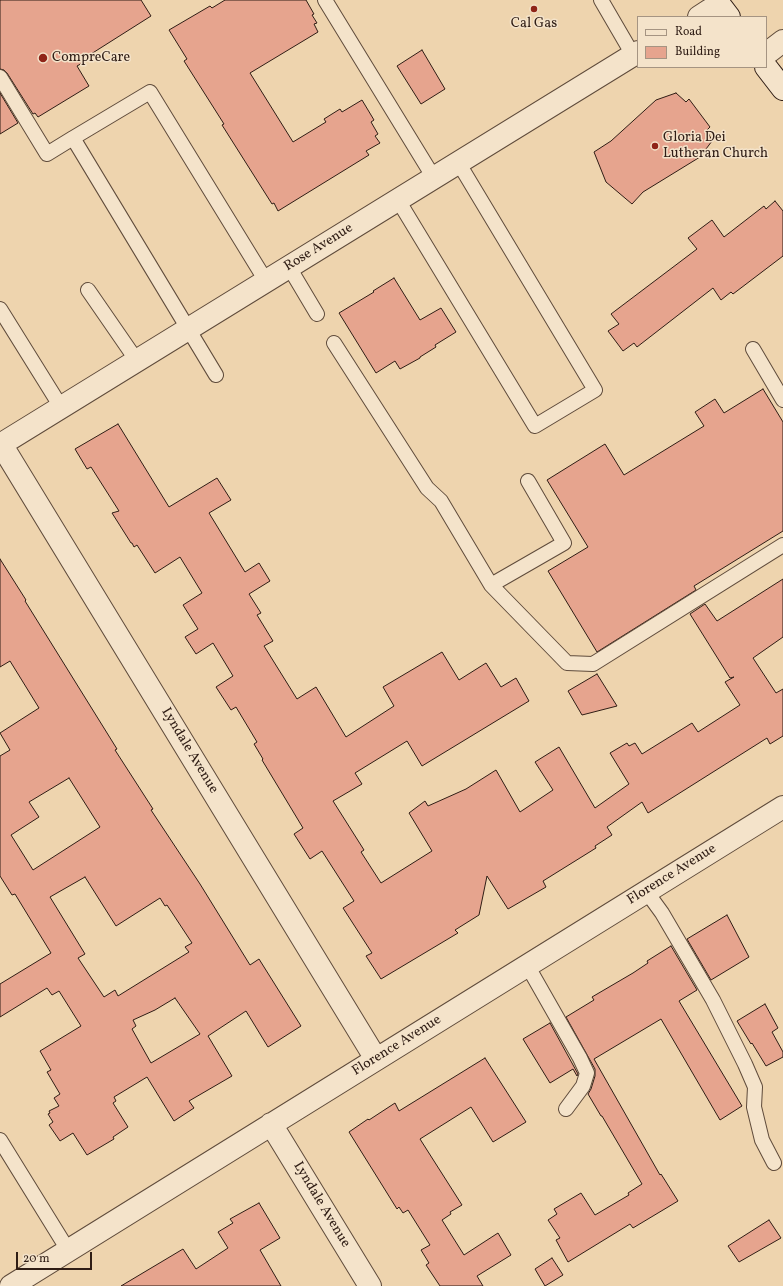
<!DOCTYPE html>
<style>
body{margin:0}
#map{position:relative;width:783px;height:1286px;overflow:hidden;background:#eed4ae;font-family:Vollkorn,serif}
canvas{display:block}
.legend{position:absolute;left:637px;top:16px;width:130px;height:52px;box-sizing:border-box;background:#f4e3ca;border:1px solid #a59482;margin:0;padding:5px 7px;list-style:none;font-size:12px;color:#2f1d15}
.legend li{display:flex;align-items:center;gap:8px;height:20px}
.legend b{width:20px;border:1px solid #a59482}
.scale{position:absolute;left:16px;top:1252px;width:76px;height:18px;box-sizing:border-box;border:2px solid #2f1d15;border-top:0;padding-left:5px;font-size:12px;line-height:14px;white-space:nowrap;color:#2f1d15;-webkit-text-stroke:3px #f4e3ca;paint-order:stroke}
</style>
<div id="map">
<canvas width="783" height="1286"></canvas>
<ul class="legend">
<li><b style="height:5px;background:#f4e3ca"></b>Road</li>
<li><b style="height:11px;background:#e6a48e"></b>Building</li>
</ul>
<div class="scale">20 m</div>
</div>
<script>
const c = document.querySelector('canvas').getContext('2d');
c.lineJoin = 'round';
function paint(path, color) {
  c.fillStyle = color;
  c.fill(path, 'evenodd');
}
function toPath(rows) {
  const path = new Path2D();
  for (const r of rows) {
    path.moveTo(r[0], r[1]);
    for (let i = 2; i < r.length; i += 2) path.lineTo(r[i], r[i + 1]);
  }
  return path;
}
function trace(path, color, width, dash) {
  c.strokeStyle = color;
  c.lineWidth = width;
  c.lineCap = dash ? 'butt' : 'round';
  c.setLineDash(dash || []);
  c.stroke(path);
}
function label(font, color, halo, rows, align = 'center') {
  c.font = font + ' Vollkorn,serif';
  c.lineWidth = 3;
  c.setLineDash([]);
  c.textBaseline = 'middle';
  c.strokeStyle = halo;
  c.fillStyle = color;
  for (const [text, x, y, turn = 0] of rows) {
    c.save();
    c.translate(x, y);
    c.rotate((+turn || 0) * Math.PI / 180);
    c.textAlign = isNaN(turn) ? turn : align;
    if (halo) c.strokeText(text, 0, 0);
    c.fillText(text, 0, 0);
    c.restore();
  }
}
const building = toPath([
 [0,0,141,0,151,16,91,54,93,57,77,66,89,86,38,117,35,113,33,114,7,73,4,70,0,69,0,0],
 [225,0,306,0,314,14,312,15,317,23,314,24,318,32,250,73,293,142,326,122,324,119,340,109,342,112,362,100,374,120,371,122,378,134,375,136,380,143,366,151,369,155,278,211,274,203,272,204,222,125,224,124,184,61,187,59,169,30,210,6,212,8,225,0],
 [422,50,445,89,421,104,397,66,422,50],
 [0,93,18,123,0,134,0,93],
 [676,93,686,102,689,99,710,127,707,130,712,141,700,157,643,192,632,204,606,182,594,152,611,141,656,100,676,93],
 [775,201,783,211,783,256,733,294,731,292,721,300,713,288,637,347,634,343,623,351,608,331,619,324,611,314,697,249,688,238,712,220,724,237,764,206,766,209,775,201],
 [394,278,420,320,441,308,456,332,435,345,436,347,420,357,420,358,400,369,395,361,376,373,339,313,374,292,373,291,394,278],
 [763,389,783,422,783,531,694,586,696,590,597,652,548,571,588,547,547,480,605,444,624,475,704,426,695,412,715,399,724,413,763,389],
 [118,424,169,507,217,478,231,500,209,513,245,572,259,563,270,581,249,594,261,613,257,615,273,641,264,646,297,699,316,687,346,737,394,706,383,687,442,652,459,680,486,663,501,687,516,678,529,701,422,766,407,741,355,773,362,784,333,801,364,850,361,852,381,883,432,851,409,813,425,801,428,806,466,789,496,770,520,812,553,790,535,762,559,747,595,808,629,784,610,753,627,743,629,746,635,743,642,754,692,723,698,732,740,705,725,682,734,677,730,678,690,614,705,604,717,621,783,579,783,637,753,658,776,693,783,689,783,736,770,744,767,738,648,813,642,802,607,827,612,835,595,846,596,848,543,881,546,887,508,909,487,876,479,915,455,930,458,933,381,979,366,956,372,953,343,908,354,901,322,851,310,859,294,834,303,828,262,760,263,759,254,744,257,742,236,707,231,710,216,687,233,676,213,643,196,654,185,637,198,629,183,605,202,593,180,557,155,573,137,545,134,547,132,543,131,543,112,513,119,511,91,467,87,469,75,449,118,424],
 [0,559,26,600,25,601,117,749,115,750,153,809,151,810,200,884,250,965,259,959,301,1026,268,1047,246,1011,208,1036,232,1076,189,1101,194,1108,174,1121,147,1077,114,1097,116,1101,113,1103,128,1127,113,1137,114,1139,87,1155,73,1133,60,1141,49,1125,53,1122,48,1114,50,1113,49,1111,59,1106,54,1098,60,1094,47,1072,51,1070,40,1051,81,1026,59,991,52,995,47,988,0,1017,0,984,51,953,15,894,12,895,0,876,0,756,10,750,0,733,39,708,10,661,0,667,0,559],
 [69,778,100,827,33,870,11,835,39,817,29,802,69,778],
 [85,877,116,926,160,898,165,906,167,905,192,943,185,947,189,952,118,996,115,990,104,997,78,958,85,954,50,897,85,877],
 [175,998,200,1034,151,1063,132,1029,136,1026,133,1020,155,1010,175,998],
 [597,674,617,706,582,715,568,691,597,674],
 [727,915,749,957,711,980,687,939,727,915],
 [671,946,697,990,679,1001,742,1106,720,1120,661,1019,594,1059,660,1175,661,1174,678,1201,633,1228,630,1224,568,1262,556,1240,560,1238,548,1220,557,1214,554,1209,581,1193,595,1215,629,1195,628,1193,642,1184,602,1116,601,1116,588,1094,591,1089,595,1076,595,1069,566,1017,594,1000,592,997,633,973,648,963,647,961,671,946],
 [765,1004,778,1028,772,1032,783,1052,783,1057,766,1066,752,1043,751,1044,737,1021,765,1004],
 [550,1023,578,1074,577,1076,573,1069,550,1083,523,1039,550,1023],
 [485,1058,526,1122,493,1142,471,1107,420,1139,462,1205,450,1212,451,1214,442,1220,464,1255,498,1233,511,1255,477,1276,483,1286,440,1286,426,1265,429,1263,421,1250,430,1245,408,1210,403,1213,399,1207,397,1209,349,1132,368,1119,369,1120,395,1103,399,1111,485,1058],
 [259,1203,280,1238,260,1250,281,1286,121,1286,183,1249,196,1269,228,1248,218,1232,233,1223,230,1219,259,1203],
 [769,1220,781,1238,739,1262,728,1246,769,1220],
 [552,1258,563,1275,545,1286,535,1269,552,1258]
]);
paint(building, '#e6a48e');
trace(building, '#2f1d15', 1);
const lane = toPath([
 [325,0,434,178],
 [601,0,633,55],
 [0,77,47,154,73,138],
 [398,200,535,426,595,390,458,162],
 [289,267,317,314],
 [88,290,137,361],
 [0,309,61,407],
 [334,343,427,488,441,501,491,585],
 [753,349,783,400],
 [216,375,73,138,150,92,266,281],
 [528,481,564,543,491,585,567,663,593,664,783,545],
 [646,891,662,913,713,1000,745,1064,755,1087,754,1107,762,1140,774,1163],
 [527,965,580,1058,587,1073,583,1086,566,1109],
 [0,1140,68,1250]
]);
const street = toPath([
 [699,17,719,4],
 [766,54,783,41],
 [1,444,376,1059],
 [0,445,638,52],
 [271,1124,370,1286],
 [11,1286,783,807]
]);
const secondary = toPath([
 [716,0,729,17],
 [766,67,783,89]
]);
trace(lane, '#5f4b3b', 16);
trace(street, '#5f4b3b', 24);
trace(secondary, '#2f1d15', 24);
trace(lane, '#f4e3ca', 14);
trace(street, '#f4e3ca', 22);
trace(secondary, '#f4e3ca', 22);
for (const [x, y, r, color] of [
 [534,9,4,"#8f2418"],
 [43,58,5,"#8f2418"],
 [655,146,4,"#8f2418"]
]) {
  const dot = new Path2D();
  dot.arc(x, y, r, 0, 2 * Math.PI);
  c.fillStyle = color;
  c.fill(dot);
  trace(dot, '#f4e3ca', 1.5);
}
label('14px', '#2f1d15', '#f4e3ca', [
 ["Cal Gas",534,24,"center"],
 ["CompreCare",52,58],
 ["Gloria Dei",663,138],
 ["Lutheran Church",663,154]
], 'left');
label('14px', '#2f1d15', '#f4e3ca', [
 ["Rose Avenue",319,248,-32],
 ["Lyndale Avenue",189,751,59],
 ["Florence Avenue",672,875,-32],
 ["Florence Avenue",397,1046,-32],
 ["Lyndale Avenue",321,1205,59]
]);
</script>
